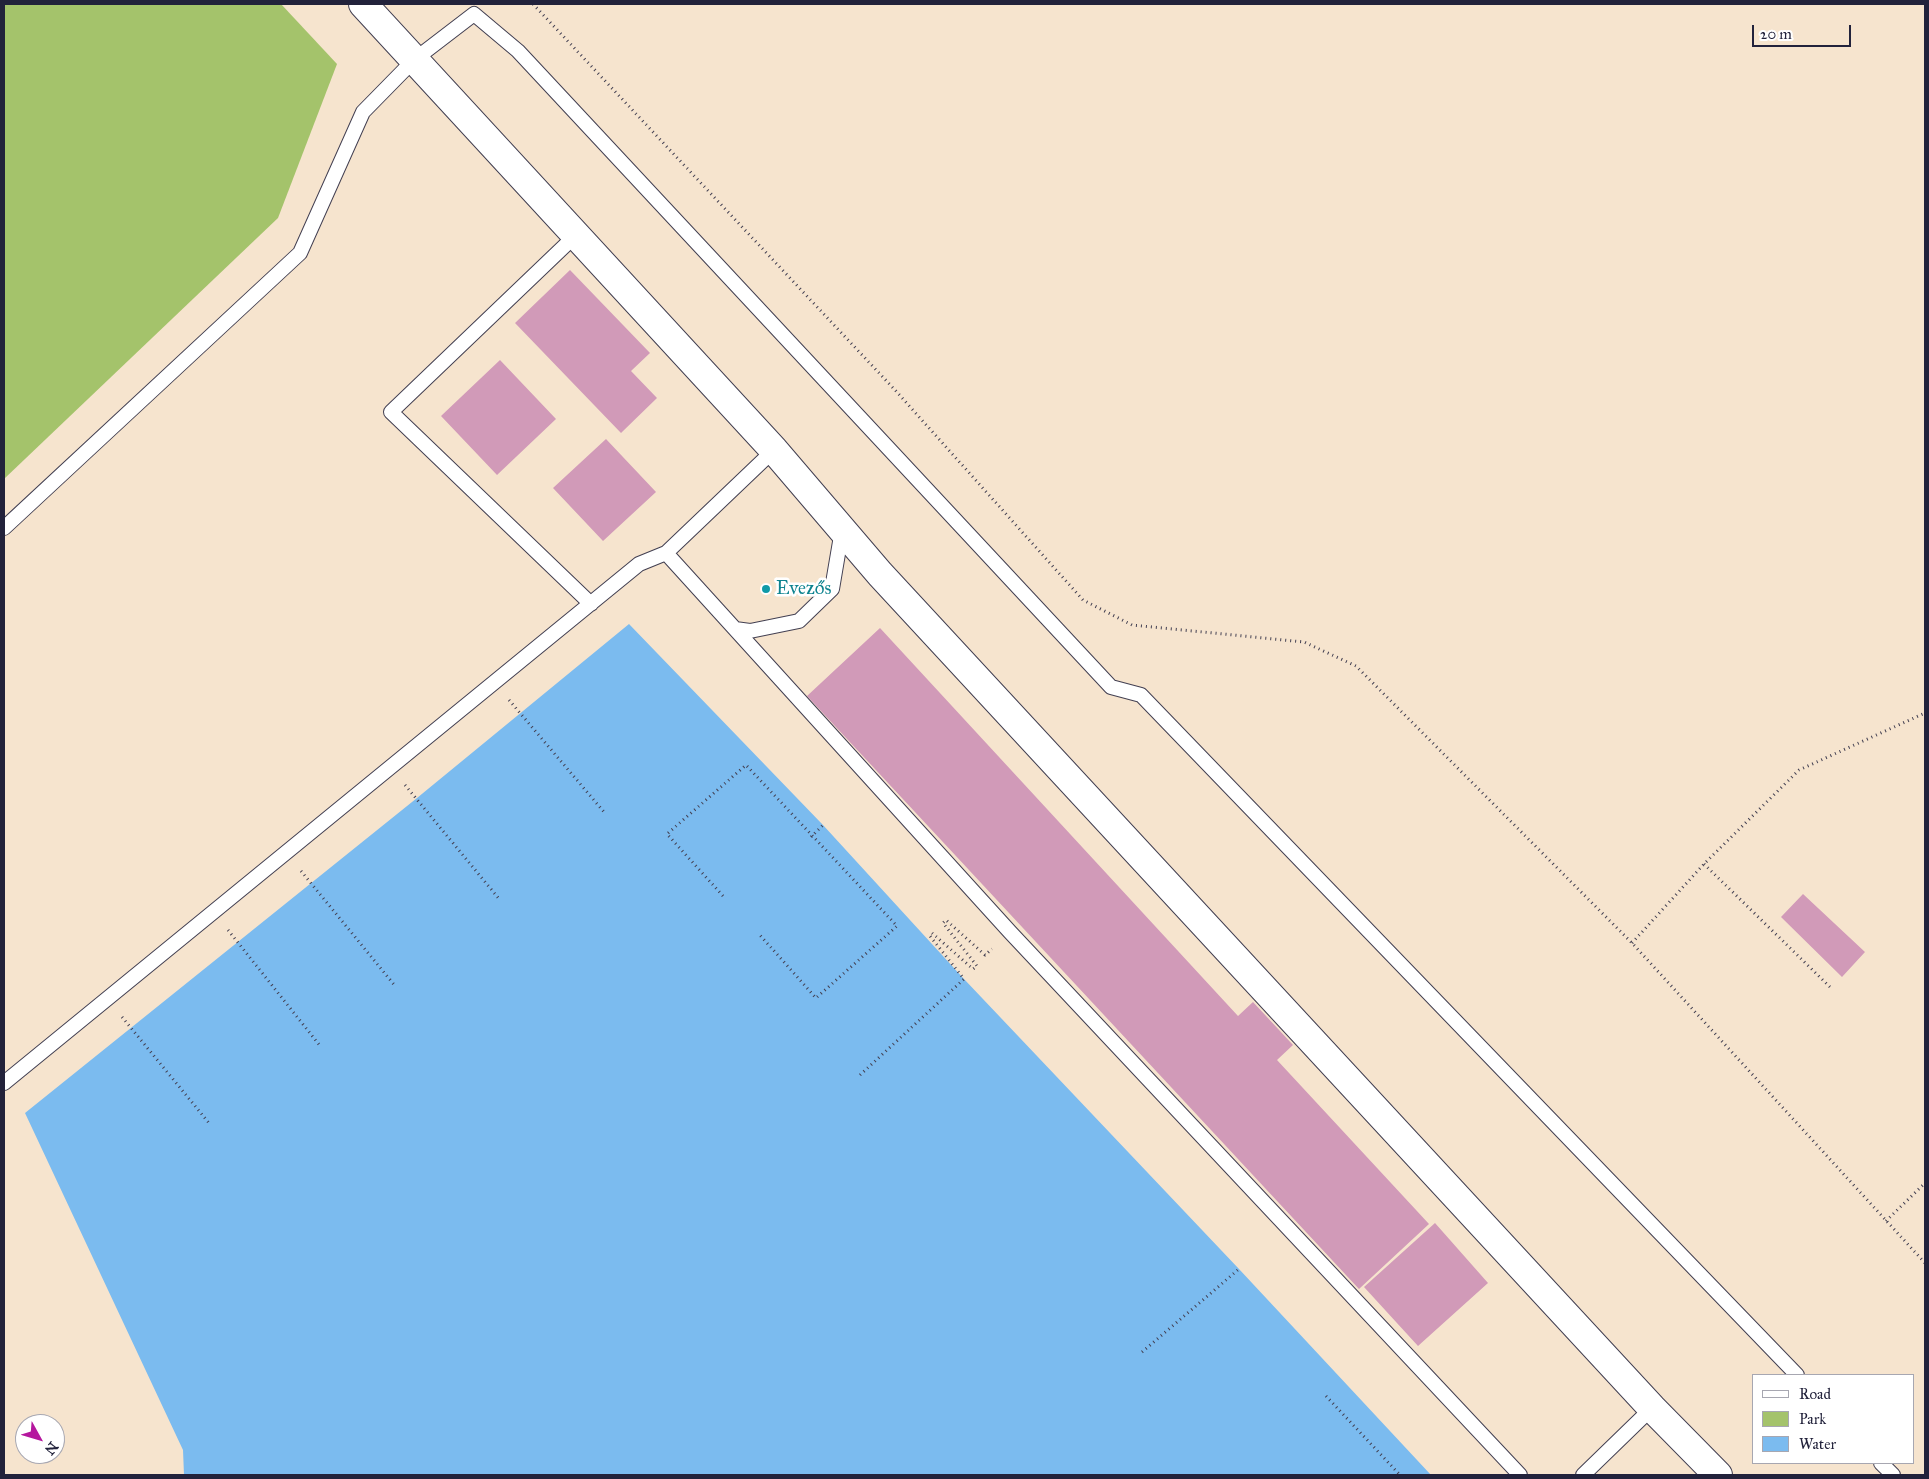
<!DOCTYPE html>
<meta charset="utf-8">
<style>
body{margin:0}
#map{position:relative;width:1929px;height:1479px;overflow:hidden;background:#f6e4ce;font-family:"IM FELL Great Primer",serif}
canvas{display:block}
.frame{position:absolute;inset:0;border:5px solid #22223b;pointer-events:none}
.legend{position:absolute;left:1752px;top:1374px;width:162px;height:90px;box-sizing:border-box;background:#fff;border:1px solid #a7a7b1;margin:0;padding:6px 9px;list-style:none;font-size:15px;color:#22223b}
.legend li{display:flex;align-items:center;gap:10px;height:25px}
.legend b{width:25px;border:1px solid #a7a7b1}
.north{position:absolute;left:15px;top:1414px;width:50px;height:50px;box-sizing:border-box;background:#fff;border:1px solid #a7a7b1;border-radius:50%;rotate:129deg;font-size:14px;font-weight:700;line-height:20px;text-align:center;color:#22223b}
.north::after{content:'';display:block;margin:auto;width:18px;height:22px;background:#b5179e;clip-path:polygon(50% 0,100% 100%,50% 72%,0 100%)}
.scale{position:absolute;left:1752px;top:25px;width:99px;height:22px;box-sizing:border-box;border:2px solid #22223b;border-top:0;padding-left:6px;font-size:15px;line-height:18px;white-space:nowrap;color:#22223b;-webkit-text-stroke:4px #fff;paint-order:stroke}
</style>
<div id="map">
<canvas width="1929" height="1479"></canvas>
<div class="frame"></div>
<ul class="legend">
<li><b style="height:6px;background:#fff"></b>Road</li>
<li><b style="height:14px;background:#a4c36b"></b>Park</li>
<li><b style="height:14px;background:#7bbbef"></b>Water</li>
</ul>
<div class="north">N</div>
<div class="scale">20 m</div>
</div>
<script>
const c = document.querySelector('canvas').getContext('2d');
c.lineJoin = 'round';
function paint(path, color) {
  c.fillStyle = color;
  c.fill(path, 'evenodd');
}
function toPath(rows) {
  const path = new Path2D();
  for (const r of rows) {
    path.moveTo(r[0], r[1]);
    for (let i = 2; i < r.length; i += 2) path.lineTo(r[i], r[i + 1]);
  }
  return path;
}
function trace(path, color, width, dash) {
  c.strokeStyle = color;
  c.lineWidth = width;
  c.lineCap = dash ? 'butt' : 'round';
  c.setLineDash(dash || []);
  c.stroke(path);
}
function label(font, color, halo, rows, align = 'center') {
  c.font = font + ' "IM FELL Great Primer",serif';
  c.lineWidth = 5;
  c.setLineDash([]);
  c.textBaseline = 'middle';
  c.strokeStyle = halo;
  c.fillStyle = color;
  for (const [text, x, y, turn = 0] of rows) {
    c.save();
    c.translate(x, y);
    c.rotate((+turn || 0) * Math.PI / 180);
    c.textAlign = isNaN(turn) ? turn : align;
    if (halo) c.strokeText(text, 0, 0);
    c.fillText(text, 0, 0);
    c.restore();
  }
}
paint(toPath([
 [4,4,281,4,337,64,278,218,4,479]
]), '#a4c36b');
paint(toPath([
 [629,624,823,825,964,979,1239,1269,1431,1475,184,1475,183,1450,25,1113,417,798]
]), '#7bbbef');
paint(toPath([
 [570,270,650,353,631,371,657,398,621,433,515,323],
 [500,360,556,419,497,475,441,416],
 [606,439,656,492,603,541,553,488],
 [880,628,1238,1016,1253,1002,1293,1045,1277,1060,1429,1224,1359,1289,807,696],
 [1803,894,1865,952,1842,977,1781,917],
 [1435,1223,1488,1283,1418,1346,1364,1287]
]), '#d19ab8');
const lane = toPath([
 [576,235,391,412,591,604],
 [4,528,300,253,363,112,414,60,474,14,518,51,1111,687,1141,695,1797,1375],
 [666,553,1010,932,1520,1475],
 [735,629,750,631,799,621,832,589,842,530],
 [4,1083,639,564,666,553,774,450],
 [1881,1463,1893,1475],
 [1583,1475,1652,1408]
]);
const street = toPath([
 [363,4,774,450,880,574,1652,1408,1718,1475]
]);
trace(lane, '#423f51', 16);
trace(street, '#423f51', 30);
trace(toPath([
 [533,4,895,390,1083,600,1132,625,1304,642,1356,666,1632,943,1925,1263],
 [509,700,604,812],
 [405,785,500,900],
 [811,837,823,825],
 [1704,864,1830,987],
 [301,871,396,987],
 [723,896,667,834,746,765,897,926,816,998,759,934],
 [228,930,321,1047],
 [1632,943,1704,864,1799,770,1925,713],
 [122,1017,209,1123],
 [860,1075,964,979,930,936,932,933,973,969,977,966,943,923,946,920,985,955,992,949],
 [1886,1221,1925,1183],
 [1142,1352,1239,1269],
 [1326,1396,1400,1475]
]), '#423f51', 3, [1, 4]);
trace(lane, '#fff', 14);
trace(street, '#fff', 28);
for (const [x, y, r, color] of [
 [766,589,5,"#0f9aa8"]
]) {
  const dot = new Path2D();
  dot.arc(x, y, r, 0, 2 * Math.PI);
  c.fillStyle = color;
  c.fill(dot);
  trace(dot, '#fff', 2);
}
label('19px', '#0d838f', '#fff', [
 ["Evezős",776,589]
], 'left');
</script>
